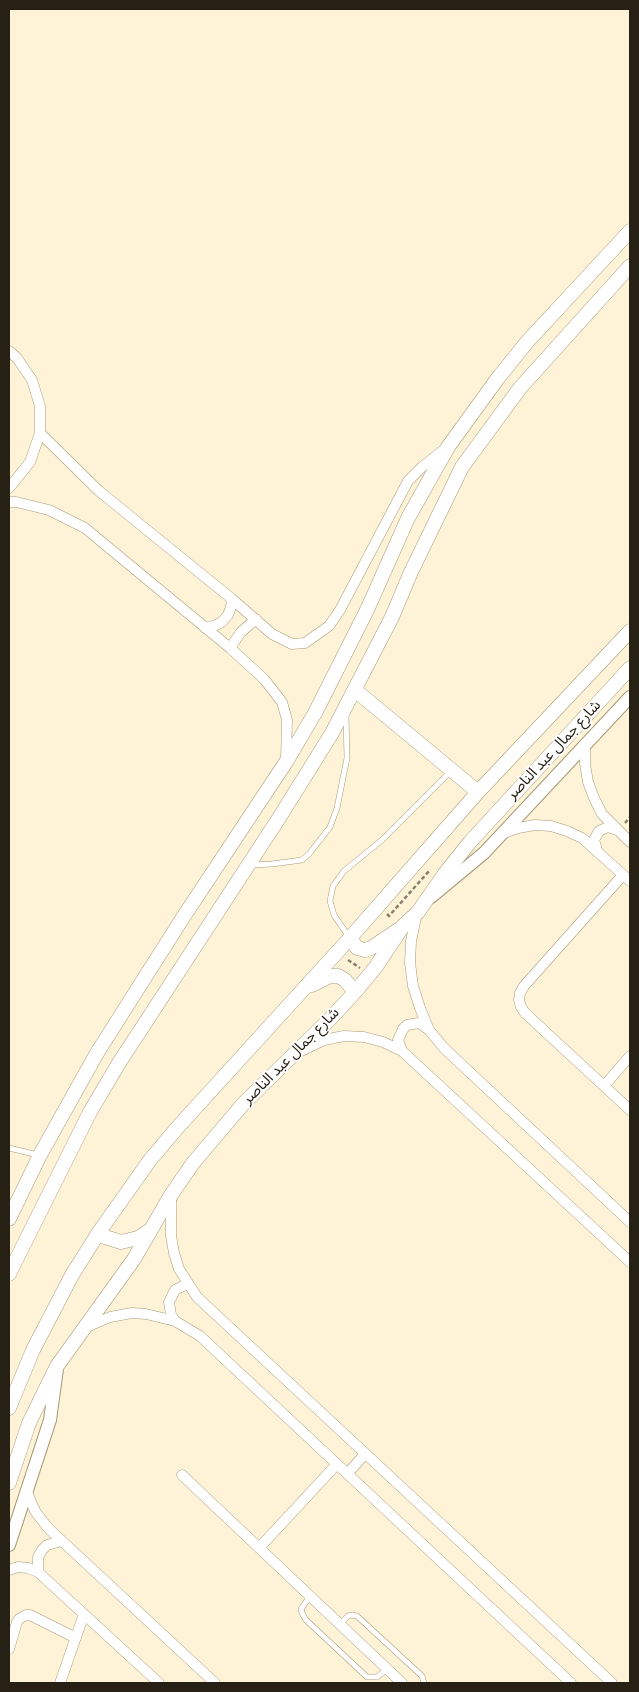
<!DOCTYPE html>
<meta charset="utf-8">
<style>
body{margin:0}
#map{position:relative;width:639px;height:1692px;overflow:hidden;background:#fef3d7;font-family:Karla,sans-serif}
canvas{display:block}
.frame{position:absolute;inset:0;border:10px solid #262114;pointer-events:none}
</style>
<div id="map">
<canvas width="639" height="1692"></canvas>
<div class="frame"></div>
</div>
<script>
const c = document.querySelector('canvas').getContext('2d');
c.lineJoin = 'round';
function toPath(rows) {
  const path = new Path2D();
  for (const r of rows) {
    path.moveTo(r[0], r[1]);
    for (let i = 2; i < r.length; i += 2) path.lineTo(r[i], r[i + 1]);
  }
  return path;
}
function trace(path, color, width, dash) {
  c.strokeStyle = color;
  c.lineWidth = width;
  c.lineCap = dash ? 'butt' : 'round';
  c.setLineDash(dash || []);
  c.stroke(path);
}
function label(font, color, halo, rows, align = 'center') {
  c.font = font + ' Karla,"Noto Sans Arabic",sans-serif';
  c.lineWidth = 4;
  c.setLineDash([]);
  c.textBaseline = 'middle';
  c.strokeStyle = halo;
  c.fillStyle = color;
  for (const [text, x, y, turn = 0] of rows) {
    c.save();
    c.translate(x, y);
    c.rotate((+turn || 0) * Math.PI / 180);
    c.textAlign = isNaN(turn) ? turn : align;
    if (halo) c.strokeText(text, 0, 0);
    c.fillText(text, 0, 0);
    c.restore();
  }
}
const service = toPath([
 [251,865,272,864,302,860,309,854,330,827,337,808,347,758,346,715],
 [349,937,334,915,330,901,333,886,344,871,382,840,451,771],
 [9,1148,38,1155],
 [310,1596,301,1609,302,1613,306,1620,367,1677,377,1677,387,1669],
 [340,1624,348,1616,352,1615,357,1616,422,1676,424,1683]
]);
const minor = toPath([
 [9,351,17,358,32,380,40,406,40,433,30,462,9,488],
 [40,433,99,491,232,599,272,634,292,644,305,643,329,626,340,610,408,481,422,467,445,449],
 [9,502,16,502,49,510,85,528,230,648,264,679,282,702,287,720,286,760],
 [205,628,214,626,222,622,228,615,231,607,232,599],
 [230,648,241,632,256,619],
 [585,747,585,764,588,782,594,798,602,814,630,842],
 [504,833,518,828,535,825,551,826,567,831,582,838,630,881],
 [597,850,594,840,599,831,608,827,617,830],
 [623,875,524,986,520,993,519,1000,521,1007,525,1013,630,1110],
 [417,913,411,941,410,963,413,986,420,1008,429,1030,444,1048,462,1065,630,1222],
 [301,1051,324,1040,344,1036,364,1037,383,1042,402,1051,630,1262],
 [402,1051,398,1040,403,1029,407,1025,419,1023,429,1030],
 [604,1086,630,1056],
 [171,1196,171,1236,174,1253,179,1269,197,1297,612,1683],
 [175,1321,171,1315,169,1302,175,1290,187,1284],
 [86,1328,89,1326,110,1317,132,1313,146,1314,175,1321,200,1336,571,1683],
 [347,1474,365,1454],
 [182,1475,402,1683],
 [27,1492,35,1511,48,1528,215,1683],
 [259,1548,337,1464],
 [9,1570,18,1567,28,1568,38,1572,159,1683],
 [38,1572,38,1557,42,1550,47,1545,62,1541],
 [9,1649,17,1622,19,1619,26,1615,30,1615,76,1638],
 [60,1683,84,1614]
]);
const tertiary = toPath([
 [431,897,484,853,630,697],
 [9,1545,50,1420,57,1369]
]);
const secondary = toPath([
 [355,690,478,792],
 [350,938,357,948,365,950,371,948,398,930],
 [312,985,330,976,338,976,345,980,355,992],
 [9,1219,40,1155,97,1053,182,919,286,762,315,713,367,610,408,518,448,447,498,378,527,342,630,231],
 [99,1232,105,1237,121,1242,138,1238,150,1230],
 [9,1274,90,1112,119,1063,279,818,332,733,392,617,411,572,462,467,520,388,630,266],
 [9,1408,33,1350,72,1275,99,1232,150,1160,177,1128,350,938,478,792,630,631],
 [9,1483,29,1423,57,1366,134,1259,171,1195,193,1163,244,1103,331,1018,355,992,375,968,403,926,418,912,446,872,470,842,630,668]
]);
trace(service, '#a79a79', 6);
trace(minor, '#a79a79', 11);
trace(tertiary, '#a79a79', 14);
trace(secondary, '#a79a79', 15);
trace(toPath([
 [625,823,630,817],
 [387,914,389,916,430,870],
 [348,960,360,968]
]), '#88816d', 2.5, [4, 2.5]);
trace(service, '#fff', 5);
trace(minor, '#fff', 10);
trace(tertiary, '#fff', 12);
trace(secondary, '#fff', 14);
label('15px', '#262114', '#fff', [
 ["شارع جمال عبد الناصر",554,750,-47],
 ["شارع جمال عبد الناصر",291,1056,-45]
]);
</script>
